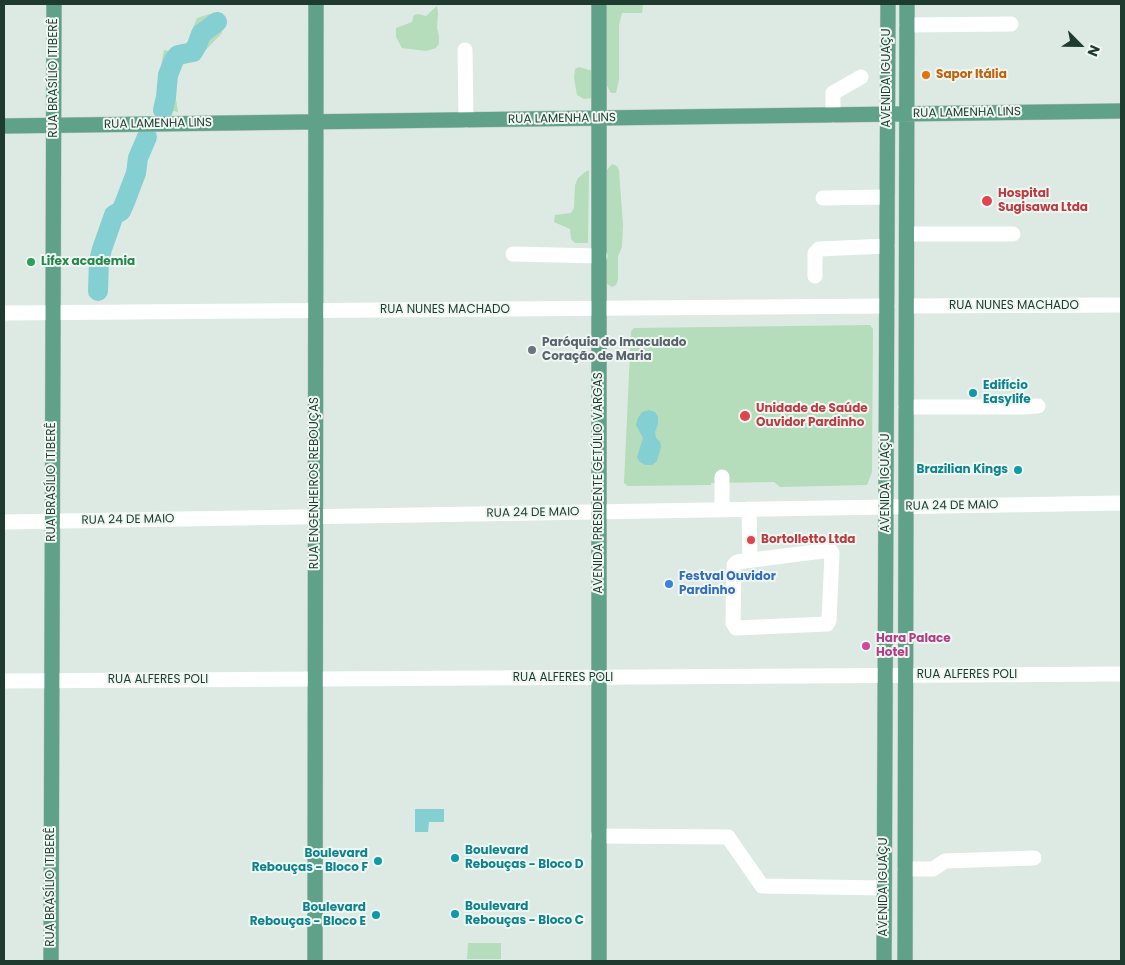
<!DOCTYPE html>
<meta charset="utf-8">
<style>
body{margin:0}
#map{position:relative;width:1125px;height:965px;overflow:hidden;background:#ddeae3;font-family:Poppins,sans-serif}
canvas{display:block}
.frame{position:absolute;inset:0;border:5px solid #1f3a2f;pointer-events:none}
.north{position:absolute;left:1055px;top:20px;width:50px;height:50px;-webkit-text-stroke:4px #eef7f1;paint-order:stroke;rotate:113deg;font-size:14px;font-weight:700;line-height:20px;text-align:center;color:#1f3a2f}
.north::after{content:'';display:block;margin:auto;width:18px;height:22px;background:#1f3a2f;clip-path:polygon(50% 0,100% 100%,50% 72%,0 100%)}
</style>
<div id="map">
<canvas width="1125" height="965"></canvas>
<div class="frame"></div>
<div class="north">N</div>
</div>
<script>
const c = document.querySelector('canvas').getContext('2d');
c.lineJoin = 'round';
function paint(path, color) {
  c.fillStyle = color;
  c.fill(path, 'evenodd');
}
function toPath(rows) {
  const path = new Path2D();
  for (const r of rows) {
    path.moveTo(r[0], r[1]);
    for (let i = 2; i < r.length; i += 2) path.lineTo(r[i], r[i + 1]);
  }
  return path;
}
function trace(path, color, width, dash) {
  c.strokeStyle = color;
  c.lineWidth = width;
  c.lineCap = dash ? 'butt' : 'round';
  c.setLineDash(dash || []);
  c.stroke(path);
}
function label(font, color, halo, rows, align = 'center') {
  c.font = font + ' Poppins,sans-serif';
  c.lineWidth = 4;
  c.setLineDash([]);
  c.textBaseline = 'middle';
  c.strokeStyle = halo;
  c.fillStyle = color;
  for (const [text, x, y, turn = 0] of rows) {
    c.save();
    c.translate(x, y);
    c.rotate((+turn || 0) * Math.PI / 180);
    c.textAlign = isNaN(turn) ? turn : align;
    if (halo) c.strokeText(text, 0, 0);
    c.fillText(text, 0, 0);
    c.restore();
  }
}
paint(toPath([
 [607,4,643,4,642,13,622,13,619,25,619,80,616,93,611,93,607,86],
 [437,6,438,13,437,28,439,36,439,44,436,48,426,51,402,48,396,37,396,28,412,22,414,15,418,14,426,16],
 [209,14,220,15,222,33,197,59,178,63,175,68,170,94,176,99,178,112,158,108,159,76,164,50,175,52,183,48,193,39,193,27,197,18],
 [579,67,593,71,592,98,584,99,577,95,574,78,575,69],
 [612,164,617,166,619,170,623,225,622,247,618,256,618,280,616,285,612,287,607,284,607,170],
 [589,170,588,243,575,243,571,239,570,229,554,222,555,215,571,213,574,208,575,185,578,178,585,172],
 [870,325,873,329,872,472,867,485,780,487,774,482,711,483,711,485,628,486,624,483,631,331,634,328],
 [468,943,501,943,501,959,467,959]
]), '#b5dcbb');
paint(toPath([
 [649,410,655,412,658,417,658,424,655,432,656,438,660,442,661,447,657,461,652,465,645,465,639,461,637,457,643,438,636,425,638,418,642,412],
 [415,809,444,809,444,822,429,822,428,832,415,832]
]), '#83cfd2');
trace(toPath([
 [163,110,166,97,168,75,174,60,178,55,193,52,197,45,201,34,217,22],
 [98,291,99,261,102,249,114,215,121,211,125,202,136,173,138,158,147,137]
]), '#83cfd2', 20);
const major = toPath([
 [4,126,1121,111],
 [51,961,54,4],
 [315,961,316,4],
 [599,961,599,4],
 [884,961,888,4],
 [905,961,907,4]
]);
trace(major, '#bcc4c1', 16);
trace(toPath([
 [907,25,1011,24],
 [465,50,466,120],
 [833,115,833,93,861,77],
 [823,198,887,197],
 [907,234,1013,234],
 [513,254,600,256],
 [815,276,815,253,819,249,887,246],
 [907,306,1121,305],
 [4,313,887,306],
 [906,407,1022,407,1038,406],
 [749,509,750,560],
 [722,510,722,477],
 [4,522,1121,503],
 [830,550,832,553,829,621,827,624,736,628,733,623,734,565,737,562,830,550],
 [4,681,1121,674],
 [598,836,728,837,762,886,884,888],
 [905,869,933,869,945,861,1034,858]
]), '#fff', 15);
trace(major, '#60a189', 15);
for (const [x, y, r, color] of [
 [926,75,5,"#e8710a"],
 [987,201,6,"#e0444e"],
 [31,262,5,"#2e9e5b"],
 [532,350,5,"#6b7280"],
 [973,393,5,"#0f9aa8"],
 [745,416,6,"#e0444e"],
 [1018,470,5,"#0f9aa8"],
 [751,540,5,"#e0444e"],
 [669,584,5,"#3f7fe0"],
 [866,646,5,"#d1479c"],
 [455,858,5,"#0f9aa8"],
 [378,861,5,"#0f9aa8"],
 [455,914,5,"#0f9aa8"],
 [376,915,5,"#0f9aa8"]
]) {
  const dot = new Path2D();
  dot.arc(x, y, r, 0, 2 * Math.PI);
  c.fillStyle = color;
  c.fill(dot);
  trace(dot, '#eef7f1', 2);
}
label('bold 12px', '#c56008', '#eef7f1', [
 ["Sapor Itália",936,75]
], 'left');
label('12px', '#1f3a2f', '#eef7f1', [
 ["RUA BRASÍLIO ITIBERÊ",54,78,-90],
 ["AVENIDA IGUAÇU",887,78,-90],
 ["RUA LAMENHA LINS",967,113,-1],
 ["RUA LAMENHA LINS",562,119,-1],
 ["RUA LAMENHA LINS",158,124,-1],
 ["RUA NUNES MACHADO",1014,306],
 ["RUA NUNES MACHADO",445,310],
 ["RUA BRASÍLIO ITIBERÊ",52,482,-90],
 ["RUA ENGENHEIROS REBOUÇAS",315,483,-90],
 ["AVENIDA PRESIDENTE GETÚLIO VARGAS",599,483,-90],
 ["AVENIDA IGUAÇU",886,483,-90],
 ["RUA 24 DE MAIO",952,506,-1],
 ["RUA 24 DE MAIO",533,513,-1],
 ["RUA 24 DE MAIO",128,520,-1],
 ["RUA ALFERES POLI",967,675],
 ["RUA ALFERES POLI",563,678],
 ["RUA ALFERES POLI",158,680],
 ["RUA BRASÍLIO ITIBERÊ",51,887,-90],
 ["AVENIDA IGUAÇU",884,887,-90]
]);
label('bold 12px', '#be3a42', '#eef7f1', [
 ["Hospital",998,194],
 ["Sugisawa Ltda",998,208],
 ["Unidade de Saúde",756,409],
 ["Ouvidor Pardinho",756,423],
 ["Bortolletto Ltda",761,540]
], 'left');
label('bold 12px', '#27864d', '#eef7f1', [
 ["Lifex academia",41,262]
], 'left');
label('bold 12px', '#5b616d', '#eef7f1', [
 ["Paróquia do Imaculado",542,343],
 ["Coração de Maria",542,357]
], 'left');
label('bold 12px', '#0d838f', '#eef7f1', [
 ["Edifício",983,386],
 ["Easylife",983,400],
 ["Brazilian Kings",1008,470,"right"],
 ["Boulevard",465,851],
 ["Rebouças - Bloco D",465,865],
 ["Boulevard",368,854,"right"],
 ["Rebouças - Bloco F",368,868,"right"],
 ["Boulevard",465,907],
 ["Rebouças - Bloco C",465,921],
 ["Boulevard",366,908,"right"],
 ["Rebouças - Bloco E",366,922,"right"]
], 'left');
label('bold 12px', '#366cbe', '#eef7f1', [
 ["Festval Ouvidor",679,577],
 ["Pardinho",679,591]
], 'left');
label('bold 12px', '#b23c85', '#eef7f1', [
 ["Hara Palace",876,639],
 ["Hotel",876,653]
], 'left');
</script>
